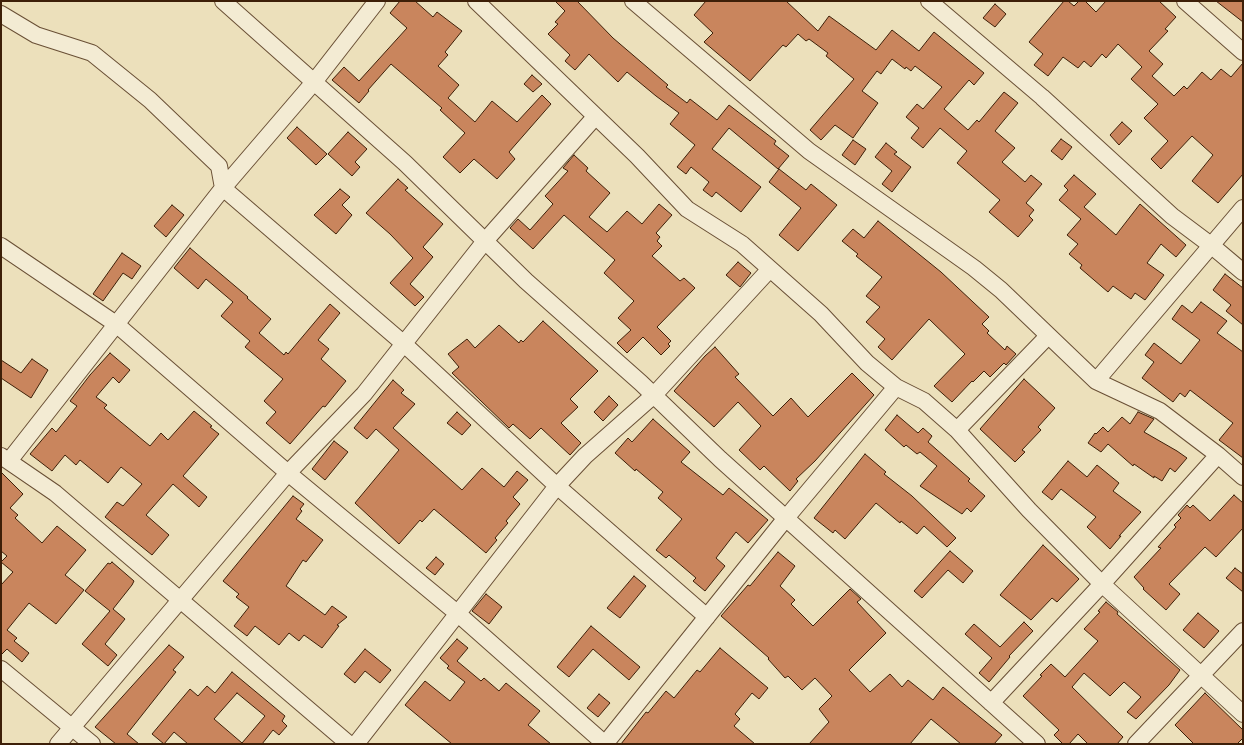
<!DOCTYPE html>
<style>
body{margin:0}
#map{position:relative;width:1244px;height:745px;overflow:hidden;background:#ece0bb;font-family:Cardo,serif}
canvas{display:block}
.frame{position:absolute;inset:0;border:2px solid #3d1f08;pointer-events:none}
</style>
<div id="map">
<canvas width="1244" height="745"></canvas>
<div class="frame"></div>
</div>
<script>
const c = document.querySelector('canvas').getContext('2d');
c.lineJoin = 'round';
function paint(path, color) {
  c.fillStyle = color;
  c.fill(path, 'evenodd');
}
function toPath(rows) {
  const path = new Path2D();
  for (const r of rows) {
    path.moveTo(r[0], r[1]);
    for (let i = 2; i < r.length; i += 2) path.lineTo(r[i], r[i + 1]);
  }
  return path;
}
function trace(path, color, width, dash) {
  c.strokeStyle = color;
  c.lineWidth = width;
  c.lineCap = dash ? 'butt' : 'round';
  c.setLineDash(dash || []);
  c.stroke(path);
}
const building = toPath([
 [400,1,415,1,433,17,437,12,462,31,445,52,448,55,438,66,459,85,448,98,475,122,492,101,517,122,542,95,551,104,509,152,515,159,497,179,474,159,460,173,443,157,465,133,440,110,442,108,391,64,368,90,369,91,359,103,332,80,344,67,359,81,407,28,390,13,400,1],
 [555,1,577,1,613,38,668,85,666,87,687,103,690,99,717,120,729,105,776,141,774,144,789,156,778,169,729,128,712,149,761,187,741,212,716,192,712,197,703,190,709,182,691,167,686,174,677,167,695,145,670,124,679,113,656,96,627,72,618,82,589,54,575,70,565,61,570,55,548,34,558,24,555,22,565,11,555,1],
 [706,1,786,1,818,31,829,16,876,50,892,30,919,51,934,32,984,73,974,85,969,80,944,109,968,130,977,120,979,122,1004,92,1018,103,995,131,1015,148,1002,162,1025,182,1031,175,1042,184,1026,203,1034,210,1029,216,1033,220,1018,237,989,212,1000,200,957,163,967,151,940,128,923,148,911,138,919,128,906,117,917,104,923,109,942,87,915,66,911,71,906,67,905,69,892,59,881,74,877,71,862,91,878,103,853,138,835,125,821,140,810,130,854,79,826,56,828,53,809,39,806,41,798,34,786,47,783,45,750,81,704,42,713,33,694,15,706,1],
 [1064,1,1068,1,1074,6,1079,1,1085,1,1096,12,1106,1,1159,1,1176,17,1165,29,1168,31,1149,51,1163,64,1152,76,1174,96,1184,86,1187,89,1202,72,1211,80,1221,69,1231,77,1243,63,1243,174,1218,203,1192,181,1213,155,1192,136,1161,169,1151,159,1168,141,1144,118,1158,104,1131,79,1142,67,1118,44,1106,58,1102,54,1091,67,1084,61,1078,68,1063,57,1048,76,1034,65,1043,54,1029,42,1064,1],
 [1216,1,1243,1,1243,22,1216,1],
 [995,4,1006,14,995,27,983,18,995,4],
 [532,75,542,84,533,92,524,84,532,75],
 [1122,122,1132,131,1119,145,1110,135,1122,122],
 [297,127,327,154,316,165,287,138,297,127],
 [348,132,367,149,355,162,360,167,352,176,328,154,348,132],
 [1061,139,1072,147,1062,160,1051,151,1061,139],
 [853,140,866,149,855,165,842,155,853,140],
 [886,143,897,152,894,154,911,167,892,192,882,184,892,171,875,157,886,143],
 [574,155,588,168,586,171,610,193,589,217,607,232,627,211,642,224,659,204,672,215,656,233,660,237,657,241,662,246,652,256,680,281,684,278,695,288,657,327,671,341,668,344,670,346,661,355,643,337,627,353,617,343,631,330,618,318,634,301,604,273,615,260,564,215,533,249,510,228,518,219,530,230,553,204,545,196,568,171,563,168,574,155],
 [779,169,806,190,811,184,837,205,798,251,779,235,801,208,769,182,779,169],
 [1074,175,1096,194,1084,207,1116,235,1140,204,1186,245,1176,257,1161,244,1147,263,1164,275,1145,300,1135,293,1131,299,1113,286,1108,292,1080,268,1082,265,1069,254,1078,244,1067,235,1081,219,1059,200,1068,190,1064,186,1074,175],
 [398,179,408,188,405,190,443,224,423,247,433,257,410,284,424,297,415,306,390,283,413,258,390,234,366,213,398,179],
 [340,189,350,197,342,205,352,215,336,234,314,215,340,189],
 [172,205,184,215,166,237,154,226,172,205],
 [878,221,941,272,989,317,982,324,989,331,987,333,1005,350,1007,346,1016,354,1006,365,1004,363,990,377,984,371,973,382,972,381,952,402,934,386,965,354,929,319,892,360,878,347,885,339,866,322,880,307,866,296,882,277,856,256,858,254,842,241,853,229,864,238,878,221],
 [190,248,248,297,247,298,271,319,259,333,284,355,286,352,288,354,330,304,340,313,318,340,329,349,321,359,346,381,325,407,323,406,290,444,266,423,276,412,264,401,283,379,245,347,250,341,221,316,233,302,206,279,198,289,174,268,190,248],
 [122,253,141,266,132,279,123,273,103,301,93,294,122,253],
 [738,262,751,273,740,287,726,275,738,262],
 [1225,274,1243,288,1243,325,1226,311,1231,305,1213,290,1225,274],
 [1201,302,1227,321,1217,333,1243,352,1243,458,1219,440,1233,423,1190,390,1185,397,1180,393,1173,402,1142,378,1154,362,1145,355,1154,343,1181,364,1200,340,1172,319,1182,305,1192,313,1201,302],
 [543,321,598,371,570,399,578,407,561,423,581,443,570,455,541,428,530,439,513,424,509,428,452,373,459,367,448,354,467,339,475,348,499,325,519,343,521,340,523,342,543,321],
 [715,347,739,374,735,377,773,416,791,398,808,417,852,373,874,395,815,461,796,479,798,481,790,491,764,466,760,470,739,450,761,426,738,402,714,427,674,391,705,356,715,347],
 [110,353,130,370,119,383,113,377,96,397,107,405,104,408,150,446,161,433,168,440,194,411,212,426,210,427,219,434,183,476,207,497,199,507,173,484,146,515,169,535,152,555,105,517,117,502,123,506,142,484,121,467,108,483,80,460,76,465,65,455,52,471,30,454,52,428,56,432,77,406,70,401,90,375,110,353],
 [32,359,48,370,31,398,1,378,1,360,21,373,32,359],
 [1024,379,1055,408,1038,427,1041,430,1022,450,1025,452,1015,462,980,429,1024,379],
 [393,380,404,390,401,393,415,404,393,428,462,490,482,468,504,487,517,471,528,480,513,497,520,504,506,521,508,523,495,538,497,540,486,553,434,509,422,522,420,520,399,544,355,503,399,450,376,429,367,439,354,428,393,380],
 [609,396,618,405,603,421,594,412,609,396],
 [457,412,471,425,462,435,447,423,457,412],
 [1138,412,1154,419,1144,432,1177,451,1187,458,1175,472,1170,468,1162,481,1154,476,1154,478,1134,464,1133,466,1108,444,1101,452,1088,443,1095,433,1096,434,1103,427,1108,432,1122,417,1130,424,1138,412],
 [897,415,918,433,923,428,932,436,928,442,970,479,968,481,985,496,971,512,967,508,962,514,920,486,937,466,920,452,917,454,906,445,904,447,885,430,897,415],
 [653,419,690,452,681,462,723,495,729,488,768,520,748,543,736,532,716,558,725,566,705,591,693,581,696,578,669,555,666,558,656,550,682,519,658,498,663,492,636,469,635,471,615,453,628,438,632,442,653,419],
 [334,441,348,452,325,480,312,469,334,441],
 [865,454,886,472,884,474,912,496,956,538,947,547,924,526,917,534,901,521,900,523,876,503,845,539,835,530,833,533,814,518,865,454],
 [1068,461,1087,477,1097,465,1119,483,1113,491,1141,512,1119,536,1121,536,1110,549,1087,527,1096,517,1061,489,1052,500,1042,492,1068,461],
 [1,472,23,494,10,508,18,515,15,518,42,543,57,526,86,550,65,575,84,590,56,624,29,603,7,630,17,638,14,641,29,653,22,662,7,649,1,655,1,585,13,572,1,562,7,556,1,551,1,472],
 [1234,495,1243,503,1243,528,1216,557,1205,547,1169,584,1180,594,1166,610,1143,589,1144,588,1134,577,1161,548,1158,547,1176,527,1174,525,1181,518,1178,515,1187,505,1190,508,1193,505,1210,521,1234,495],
 [293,496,304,504,300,509,302,511,296,519,323,540,306,562,303,560,286,586,325,615,332,606,347,617,337,625,339,626,322,648,304,635,299,641,289,633,279,645,255,626,247,636,234,626,249,607,236,597,239,594,223,581,293,496],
 [1043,545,1079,579,1057,602,1052,598,1031,620,1000,595,1043,545],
 [950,551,973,571,963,583,948,570,922,598,914,591,950,551],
 [778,552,795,566,780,586,795,600,791,604,813,626,850,589,861,599,857,602,886,633,849,670,870,692,890,674,902,687,908,680,933,700,943,687,1002,735,994,744,961,744,931,719,910,744,809,744,829,722,819,709,832,696,815,678,802,690,788,676,785,678,768,659,769,658,721,616,748,585,750,586,778,552],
 [436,557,444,564,435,575,426,568,436,557],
 [112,562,134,581,132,585,113,609,125,619,105,644,117,655,108,666,82,644,110,611,85,591,108,563,110,564,112,562],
 [1235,568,1243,574,1243,592,1226,578,1235,568],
 [634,576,646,586,620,618,607,608,634,576],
 [486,594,502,607,489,624,472,611,486,594],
 [1106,602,1118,612,1117,614,1180,670,1169,685,1136,719,1127,712,1141,697,1124,682,1110,696,1084,673,1072,687,1123,737,1117,744,1088,744,1078,734,1069,744,1063,744,1054,735,1059,730,1023,696,1042,676,1040,675,1051,664,1065,677,1098,641,1084,629,1100,612,1098,611,1106,602],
 [1198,613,1219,631,1204,648,1183,630,1198,613],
 [1024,622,1033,631,1009,656,1010,657,989,682,979,673,992,658,965,634,974,624,1000,647,1024,622],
 [591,626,640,667,629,680,593,649,569,677,557,667,591,626],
 [457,639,468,648,457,661,481,681,484,678,499,691,506,683,540,711,528,725,551,744,452,744,405,705,425,681,450,701,465,682,447,668,449,666,440,658,457,639],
 [169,645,184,657,173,670,176,672,127,734,139,744,116,744,95,727,169,645],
 [720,648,768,688,759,699,752,693,735,714,740,719,734,726,755,744,621,744,646,712,648,713,666,691,674,698,697,670,700,672,720,648],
 [365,649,391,670,380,683,365,671,355,683,344,674,365,649],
 [232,672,285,716,282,721,287,726,279,735,273,730,262,744,188,744,174,732,164,744,152,734,190,689,198,696,207,686,215,693,232,672],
 [237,693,265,716,242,743,214,719,237,693],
 [1205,693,1243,730,1243,738,1237,744,1194,744,1175,725,1205,693],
 [599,694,610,703,598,717,587,708,599,694]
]);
paint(building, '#c9855d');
trace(building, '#3d1f08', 1);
const street = toPath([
 [223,1,405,163,526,281,641,383,720,459,1037,744],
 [476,1,637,156,687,209,742,244,821,314,867,363,896,387,924,401,957,430,1029,510,1102,584,1243,714],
 [633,1,809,151,974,268,1001,290,1096,381,1160,411,1218,455,1243,477],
 [929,1,1042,97,1172,216,1212,246,1243,272],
 [1185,1,1243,52],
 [1,14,36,35,92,53,150,100,219,166,223,188,403,343,557,486,707,617],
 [1,246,116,324,288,473,457,613,605,744],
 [1096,381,1243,208],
 [957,430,1048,336],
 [1,456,55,493,349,744],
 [9,461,223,188,314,82,377,1],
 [1,669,92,744],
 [991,703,1102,584,1218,455],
 [58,744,288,473,364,394,485,241,595,117],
 [356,744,557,486,585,456,654,395,770,269],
 [605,744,786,518,896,387],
 [1136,744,1243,631]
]);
trace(street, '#694f35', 18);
trace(street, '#f3ebd3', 16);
</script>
